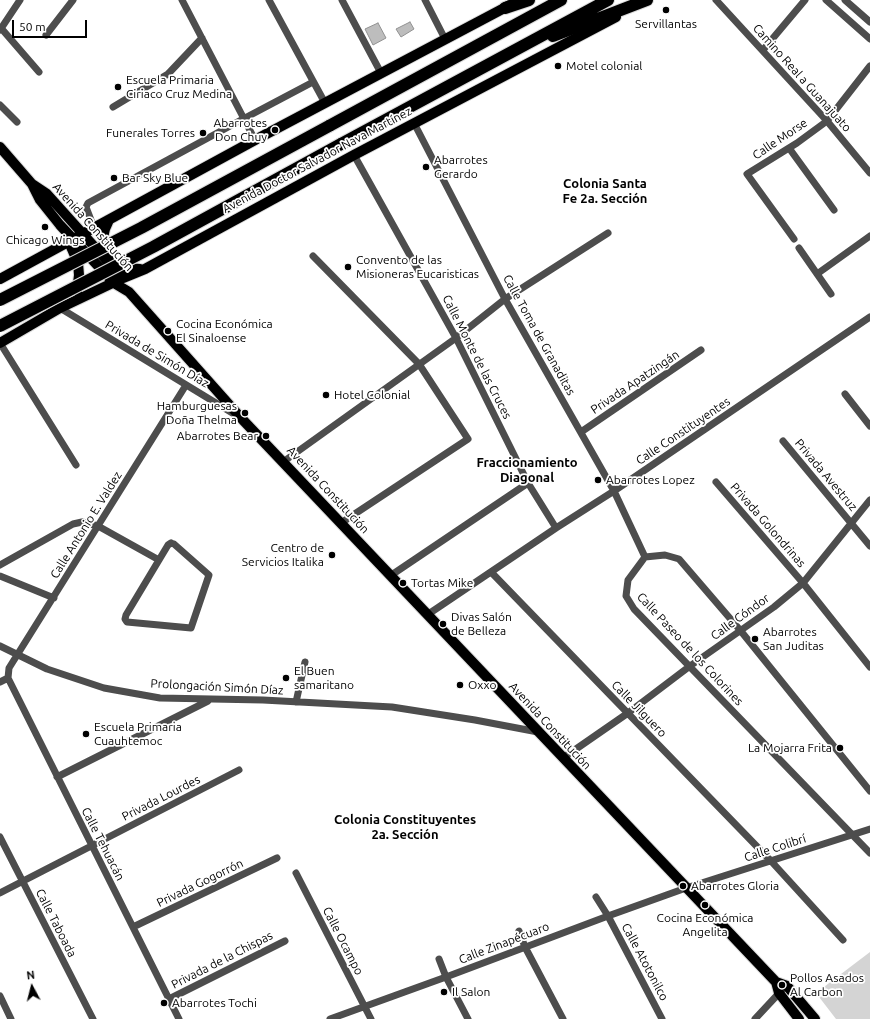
<!DOCTYPE html>
<meta charset="utf-8">
<style>
body{margin:0}
#map{position:relative;width:870px;height:1019px;overflow:hidden;background:#fff;font-family:Ubuntu,sans-serif}
canvas{display:block}
.north{position:absolute;left:12px;top:967px;width:40px;height:40px;-webkit-text-stroke:3px #fff;paint-order:stroke;rotate:353deg;font-size:11px;font-weight:700;line-height:16px;text-align:center;color:#000}
.north::after{content:'';display:block;margin:auto;width:14px;height:18px;background:#000;clip-path:polygon(50% 0,100% 100%,50% 72%,0 100%)}
.scale{position:absolute;left:12px;top:20px;width:75px;height:18px;box-sizing:border-box;border:2px solid #000;border-top:0;padding-left:5px;font-size:12px;line-height:14px;white-space:nowrap;color:#000;-webkit-text-stroke:3px #fff;paint-order:stroke}
</style>
<div id="map">
<canvas width="870" height="1019"></canvas>
<div class="north">N</div>
<div class="scale">50 m</div>
</div>
<script>
const c = document.querySelector('canvas').getContext('2d');
c.lineJoin = 'round';
function paint(path, color) {
  c.fillStyle = color;
  c.fill(path, 'evenodd');
}
function toPath(rows) {
  const path = new Path2D();
  for (const r of rows) {
    path.moveTo(r[0], r[1]);
    for (let i = 2; i < r.length; i += 2) path.lineTo(r[i], r[i + 1]);
  }
  return path;
}
function trace(path, color, width, dash) {
  c.strokeStyle = color;
  c.lineWidth = width;
  c.lineCap = dash ? 'butt' : 'round';
  c.setLineDash(dash || []);
  c.stroke(path);
}
function label(font, color, halo, rows, align = 'center') {
  c.font = font + ' Ubuntu,sans-serif';
  c.lineWidth = 3.5;
  c.setLineDash([]);
  c.textBaseline = 'middle';
  c.strokeStyle = halo;
  c.fillStyle = color;
  for (const [text, x, y, turn = 0] of rows) {
    c.save();
    c.translate(x, y);
    c.rotate((+turn || 0) * Math.PI / 180);
    c.textAlign = isNaN(turn) ? turn : align;
    if (halo) c.strokeText(text, 0, 0);
    c.fillText(text, 0, 0);
    c.restore();
  }
}
paint(toPath([
 [870,952,870,1019,836,1019,816,993]
]), '#d4d4d4');
const building = toPath([
 [410,22,414,29,401,37,396,29,410,22],
 [378,23,386,38,373,45,365,29,378,23]
]);
paint(building, '#bdbdbd');
trace(building, '#919191', 1);
const major = toPath([
 [0,147,32,184,40,200,60,225,114,283,129,292,242,419,776,982,779,993,799,1019],
 [32,184,47,194,118,273],
 [109,220,105,229,103,238,105,248,109,257,116,264,125,268,140,269],
 [69,242,78,263,79,275,77,291],
 [0,279,255,140,510,5],
 [0,343,60,308,123,278,145,269,354,155,616,17],
 [776,982,787,986,815,1019]
]);
const highway = toPath([
 [505,8,529,0],
 [553,36,647,0],
 [329,126,561,0],
 [341,144,608,0]
]);
trace(major, '#dbdbdb', 12);
trace(highway, '#dbdbdb', 14);
trace(toPath([
 [182,0,255,140],
 [269,0,325,103],
 [342,0,381,73],
 [425,0,445,39],
 [716,0,827,121,870,173],
 [826,0,870,39],
 [845,0,870,22],
 [1,28,39,72],
 [0,30,20,0],
 [46,35,73,0],
 [763,50,805,0],
 [0,105,17,122],
 [113,107,168,74,202,38],
 [414,123,505,299,614,491,645,557],
 [789,148,834,210],
 [354,155,456,338,528,483,556,528],
 [94,228,86,207,88,203,243,119,313,82],
 [794,239,747,174,797,143,827,121,870,66],
 [799,248,831,294],
 [313,256,419,364,468,439,341,523],
 [817,274,870,236],
 [60,308,234,414],
 [0,343,76,465],
 [845,394,870,426],
 [581,432,701,350],
 [783,441,870,546],
 [283,462,456,338,505,299,608,233],
 [716,482,803,583,870,667],
 [171,543,174,544,209,575,191,628,127,622,125,619,126,615,168,545,171,543],
 [0,565,73,524,82,522,98,526,159,560],
 [491,572,771,861,843,940],
 [0,576,54,598],
 [390,576,528,483],
 [427,615,556,528,614,491,870,317],
 [0,646,47,669,104,688,160,698,263,700,392,707,475,720,538,732],
 [8,678,179,1019],
 [8,678,9,668,186,385],
 [0,682,8,678],
 [296,702,305,662],
 [563,758,628,713,690,666,774,607,803,583,870,500],
 [57,777,208,701],
 [870,791,740,630,679,559,665,555,645,557,628,580,626,596,634,609,870,853],
 [0,837,93,1019],
 [296,873,371,1019],
 [0,893,239,770],
 [596,897,608,916,662,1019],
 [133,927,277,858],
 [519,931,525,947,563,1019],
 [439,959,446,977,468,1019],
 [0,996,11,1019],
 [169,999,285,941],
 [330,1019,446,977,608,916,686,888,870,829],
 [755,1019,782,990]
]), '#4d4d4d', 7);
trace(major, '#000', 10);
trace(highway, '#000', 12);
const highwayBridge = toPath([
 [0,300,141,228,329,126],
 [0,326,153,247,341,144]
]);
trace(highwayBridge, '#dbdbdb', 14, []);
trace(highwayBridge, '#000', 12);
for (const [x, y, r, color] of [
 [666,10,4,"#000"],
 [558,66,4,"#000"],
 [118,87,4,"#000"],
 [275,130,4,"#000"],
 [203,133,4,"#000"],
 [426,167,4,"#000"],
 [114,178,4,"#000"],
 [45,227,4,"#000"],
 [348,267,4,"#000"],
 [168,331,4,"#000"],
 [326,395,4,"#000"],
 [245,413,4,"#000"],
 [266,436,4,"#000"],
 [598,480,4,"#000"],
 [332,555,4,"#000"],
 [403,583,4,"#000"],
 [443,624,4,"#000"],
 [755,639,4,"#000"],
 [286,678,4,"#000"],
 [460,685,4,"#000"],
 [86,734,4,"#000"],
 [840,748,4,"#000"],
 [683,886,4,"#000"],
 [705,905,4,"#000"],
 [782,985,4,"#000"],
 [444,992,4,"#000"],
 [164,1003,4,"#000"]
]) {
  const dot = new Path2D();
  dot.arc(x, y, r, 0, 2 * Math.PI);
  c.fillStyle = color;
  c.fill(dot);
  trace(dot, '#fff', 1.5);
}
label('12px', '#000', '#fff', [
 ["Servillantas",666,24,"center"],
 ["Motel colonial",566,66],
 ["Escuela Primaria",126,80],
 ["Ciriaco Cruz Medina",126,94],
 ["Abarrotes",267,123,"right"],
 ["Don Chuy",267,137,"right"],
 ["Funerales Torres",195,133,"right"],
 ["Abarrotes",434,160],
 ["Gerardo",434,174],
 ["Bar Sky Blue",122,178],
 ["Chicago Wings",45,240,"center"],
 ["Convento de las",356,260],
 ["Misioneras Eucaristicas",356,274],
 ["Cocina Económica",176,324],
 ["El Sinaloense",176,338],
 ["Hotel Colonial",334,395],
 ["Hamburguesas",237,406,"right"],
 ["Doña Thelma",237,420,"right"],
 ["Abarrotes Bear",258,436,"right"],
 ["Abarrotes Lopez",606,480],
 ["Centro de",324,548,"right"],
 ["Servicios Italika",324,562,"right"],
 ["Tortas Mike",411,583],
 ["Divas Salón",451,617],
 ["de Belleza",451,631],
 ["Abarrotes",763,632],
 ["San Juditas",763,646],
 ["El Buen",294,671],
 ["samaritano",294,685],
 ["Oxxo",468,685],
 ["Escuela Primaria",94,727],
 ["Cuauhtemoc",94,741],
 ["La Mojarra Frita",832,748,"right"],
 ["Abarrotes Gloria",691,886],
 ["Cocina Económica",705,918,"center"],
 ["Angelita",705,932,"center"],
 ["Pollos Asados",790,978],
 ["Al Carbon",790,992],
 ["Il Salon",452,992],
 ["Abarrotes Tochi",172,1003]
], 'left');
label('12px', '#000', '#fff', [
 ["Camino Real a Guanajuato",802,78,48],
 ["Calle Morse",780,139,-34],
 ["Avenida Doctor Salvador Nava Martínez",317,160,-28],
 ["Avenida Constitución",93,227,48],
 ["Calle Toma de Granaditas",539,335,61],
 ["Privada de Simón Díaz",157,354,31],
 ["Calle Monte de las Cruces",477,357,63],
 ["Privada Apatzingán",635,382,-34],
 ["Calle Constituyentes",683,431,-34],
 ["Privada Avestruz",826,475,50],
 ["Avenida Constitución",328,490,47],
 ["Calle Antonio E. Valdez",86,525,-58],
 ["Privada Golondrinas",768,525,49],
 ["Calle Cóndor",740,617,-36],
 ["Calle Paseo de los Colorines",690,649,47],
 ["Prolongación Simón Díaz",217,687,3],
 ["Calle Jilguero",639,709,46],
 ["Avenida Constitución",550,726,47],
 ["Privada Lourdes",161,798,-27],
 ["Calle Tehuacán",103,844,63],
 ["Calle Colibrí",775,848,-18],
 ["Privada Gogorrón",200,883,-26],
 ["Calle Taboada",56,923,63],
 ["Calle Ocampo",343,941,63],
 ["Calle Zinapécuaro",504,943,-21],
 ["Privada de la Chispas",222,960,-27],
 ["Calle Atotonilco",645,962,62]
]);
label('bold 13px', '#000', '#fff', [
 ["Colonia Santa",605,184],
 ["Fe 2a. Sección",605,199],
 ["Fraccionamiento",527,463],
 ["Diagonal",527,478],
 ["Colonia Constituyentes",405,820],
 ["2a. Sección",405,835]
]);
</script>
